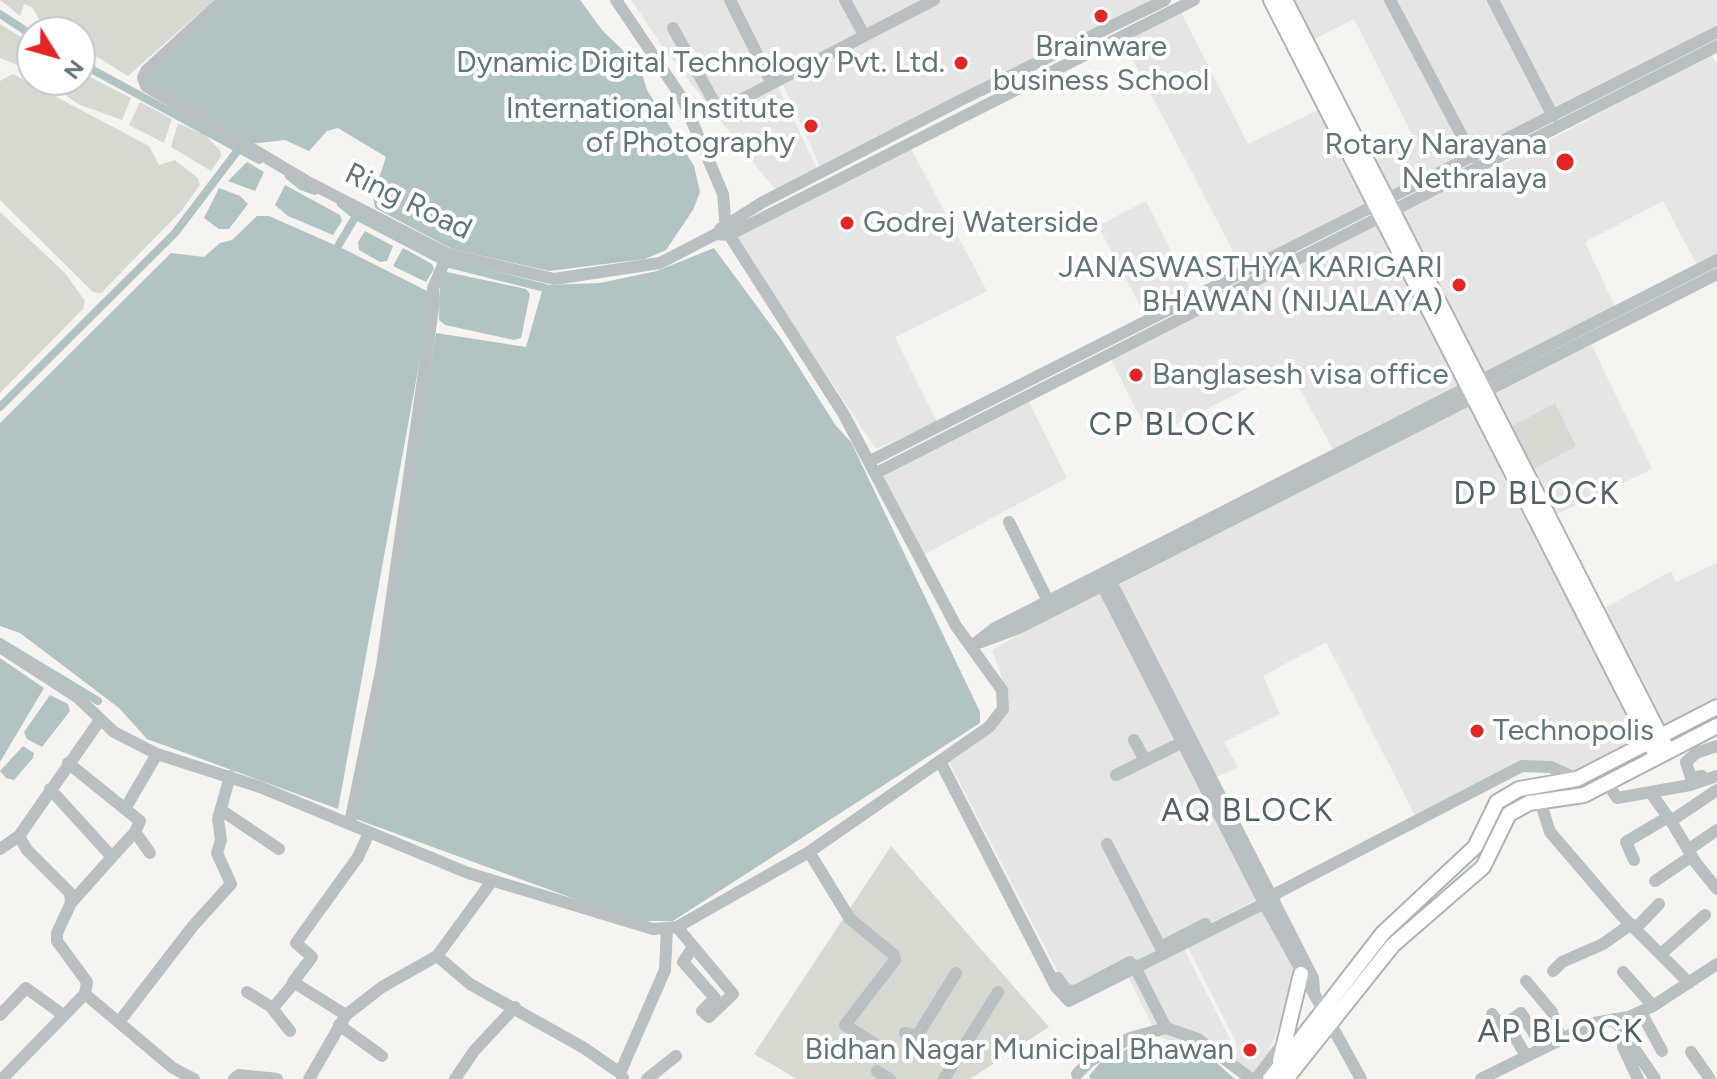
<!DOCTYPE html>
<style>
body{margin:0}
#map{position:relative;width:1717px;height:1079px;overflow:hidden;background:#f5f4f0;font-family:Figtree,sans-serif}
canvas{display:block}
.north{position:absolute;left:16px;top:16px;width:80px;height:80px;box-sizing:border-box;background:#fff;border:2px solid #bfc8ca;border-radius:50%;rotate:127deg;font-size:22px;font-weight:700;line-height:32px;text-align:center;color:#60767b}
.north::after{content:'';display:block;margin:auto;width:28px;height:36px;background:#e12624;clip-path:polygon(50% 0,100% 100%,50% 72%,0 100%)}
</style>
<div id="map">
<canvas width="1717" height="1079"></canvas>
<div class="north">N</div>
</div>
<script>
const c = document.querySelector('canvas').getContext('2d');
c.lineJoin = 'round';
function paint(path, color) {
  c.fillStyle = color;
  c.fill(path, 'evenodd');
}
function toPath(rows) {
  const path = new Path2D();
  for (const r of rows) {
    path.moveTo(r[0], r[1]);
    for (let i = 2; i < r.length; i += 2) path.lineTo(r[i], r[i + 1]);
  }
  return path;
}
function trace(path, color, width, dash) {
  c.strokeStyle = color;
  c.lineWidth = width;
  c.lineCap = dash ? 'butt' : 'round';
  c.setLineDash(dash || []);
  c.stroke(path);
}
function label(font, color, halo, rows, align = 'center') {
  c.font = font + ' Figtree,sans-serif';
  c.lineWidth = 8;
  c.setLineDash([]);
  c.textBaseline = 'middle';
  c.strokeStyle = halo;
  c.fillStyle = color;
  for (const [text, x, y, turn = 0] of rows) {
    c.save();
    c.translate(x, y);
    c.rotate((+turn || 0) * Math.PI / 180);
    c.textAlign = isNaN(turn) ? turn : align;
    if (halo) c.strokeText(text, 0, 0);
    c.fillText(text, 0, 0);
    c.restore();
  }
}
paint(toPath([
 [631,0,842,0,858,33,773,76,817,169,776,191,667,53],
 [852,0,925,0,867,30],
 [937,0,1160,0,822,171,781,80],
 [1290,0,1491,0,1548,113,1391,195,1373,161,1414,139,1354,19,1312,40],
 [1498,0,1717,0,1717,28,1557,111],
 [1180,10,1248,144,1320,109,1371,206,1243,270,1122,39],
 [1711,54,1717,65,1717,257,1698,267,1663,201,1585,242,1615,307,1481,375,1398,214,1535,148],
 [910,147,987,291,895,337,937,422,876,449,734,236],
 [1146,201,1193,295,1147,319,1098,226],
 [1380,222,1465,386,1334,451,1288,368,1150,437,1111,359],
 [1590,342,1652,469,1551,517,1489,394],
 [1029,402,1067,478,923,555,883,476],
 [1471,402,1645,740,1567,778,1540,762,1415,815,1326,642,1263,676,1280,714,1224,742,1238,767,1209,781,1110,584],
 [1717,563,1717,701,1663,729,1603,609,1671,571,1676,582],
 [1105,586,1263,896,1128,966,1068,992,949,762,992,732,1008,695,992,650],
 [1264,902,1301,968,1267,1057,1249,1079,1213,1058,1157,1036,1127,974,1182,944,1234,1047,1237,1044,1185,942]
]), '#e5e5e4');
paint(toPath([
 [0,0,214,0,128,76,80,46,80,32,57,32,41,22,32,7,24,4,20,16],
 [0,24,32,44,32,71,0,58],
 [80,72,131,98,122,120,78,104,45,80,80,80],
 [13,74,149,146,159,165,175,160,198,178,200,185,182,210,101,293,93,292,0,200,0,81],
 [140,102,172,119,164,143,129,125],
 [178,123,205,135,220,150,221,156,211,171,171,147],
 [0,212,65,273,85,301,83,309,0,393],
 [1555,403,1576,446,1530,471,1509,428],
 [891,846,1049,1027,970,1079,797,1079,754,1054]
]), '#d5d9d0');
paint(toPath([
 [227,0,580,0,602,30,640,67,647,90,694,166,700,192,693,210,666,250,645,259,549,271,452,249,375,208,373,196,386,157,338,128,327,131,309,151,285,140,250,144,146,83,145,76],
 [247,162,264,172,255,191,228,181],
 [285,185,340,215,342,221,333,235,288,216,275,205],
 [219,188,240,196,248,204,229,229,219,229,204,218],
 [257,216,269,216,346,250,429,292,430,304,338,809,147,739,119,708,20,633,0,626,0,423,171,253,204,257,220,243,232,240],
 [365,231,393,246,387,261,380,262,359,250,358,242],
 [403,248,432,264,434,269,426,282,393,266],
 [714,248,781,339,836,426,851,442,980,712,980,723,673,921,635,921,356,819,436,333,526,347,542,291,548,285,600,283,657,271],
 [447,272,526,289,530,294,521,338,514,340,445,325,439,320,440,281],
 [0,658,44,688,0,762],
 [50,695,68,704,70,711,42,747,27,739,24,732],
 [23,746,34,753,33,758,14,780,6,778,0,771],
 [1158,1041,1211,1058,1235,1079,1091,1079,1089,1076,1100,1063,1139,1043]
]), '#b1c3c3');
trace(toPath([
 [0,14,32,35],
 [80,63,259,160],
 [289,176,301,186,315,191],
 [356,216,446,263,545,288],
 [338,246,356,216,341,204],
 [0,407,175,233,238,150],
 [0,642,98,701]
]), '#b1c3c3', 8);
const major = toPath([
 [1271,0,1657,757],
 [1285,0,1668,751],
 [1280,1061,1301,974],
 [1270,1079,1383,933,1475,847,1497,802,1519,789,1577,779,1717,707],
 [1286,1079,1393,945,1483,867,1509,814,1529,803,1584,795,1717,726]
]);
trace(major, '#adb4b6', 18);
trace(toPath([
 [223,0,146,71,143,78,146,86,306,181,448,254,554,279,660,263,716,234,729,235,1194,0],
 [730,0,771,82],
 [845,0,864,35],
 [1390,0,1473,157],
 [1493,0,1553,116],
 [673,28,719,111,934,0],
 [720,229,763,202,965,98,1165,0],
 [870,461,1717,32],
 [876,473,1717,46],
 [1009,522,1048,601],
 [1107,574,1313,978,1314,990],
 [1099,579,1264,903,1361,1079],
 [976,644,1019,628,1717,274],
 [973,645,995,628,1717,260],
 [0,647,77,697,114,732,157,754,260,787,468,873,653,929,677,927,809,852,989,727,1003,709,1002,690,956,626,843,413,726,230,723,194,682,98,616,0],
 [100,720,19,836,27,850,70,893,71,903,57,933,57,941,87,982,85,994,173,1068,194,1079],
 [1134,740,1145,760],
 [68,763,140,821,135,832,150,853],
 [941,763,1056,987,1069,1001,1273,899,1277,893,1522,766,1551,767,1577,779],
 [1116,775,1181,743],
 [1702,776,1691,778,1686,762,1696,753,1717,746],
 [1607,783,1617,798,1690,785,1717,776],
 [50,789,112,857,71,903],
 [1717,790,1671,821,1696,863,1717,889],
 [1650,792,1671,821],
 [1540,801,1550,832,1622,916,1689,983],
 [125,809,157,754],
 [221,810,279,849],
 [350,823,382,666,434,302,433,288,448,254],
 [1107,844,1164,954],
 [0,849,19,836],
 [1688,850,1717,830],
 [809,852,850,919,894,955,895,960,845,1025,881,1048],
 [112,857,135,832],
 [1634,860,1626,842,1668,817],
 [492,881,437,956,470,984,584,1048,620,1073],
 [1655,881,1692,856],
 [677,927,733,994,709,1017,702,1011,715,998,683,962,693,947],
 [1636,928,1659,904],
 [1168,943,1205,924],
 [1662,953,1705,915],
 [1553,971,1562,962,1603,944,1631,924],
 [1623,972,1653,1006],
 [1058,978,1066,990,1075,991,1130,962],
 [1526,981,1552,1012,1560,1038],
 [247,992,273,1008,294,983],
 [271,1007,290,1031],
 [1641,1012,1662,1051],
 [1492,1014,1507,1034],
 [0,1015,26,988,62,1014],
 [346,1015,382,987,437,956],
 [1614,1019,1655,1079],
 [119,1022,193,926,231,884,217,853,221,840,218,819,230,776],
 [339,1025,382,1056],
 [1166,1028,1198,1039,1251,1079],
 [905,1033,917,1036,956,973],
 [1623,1033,1623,1047,1638,1079],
 [915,1038,954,1063],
 [1691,1052,1710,1079],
 [1526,1056,1507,1023,1521,1013,1542,1046],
 [877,1071,890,1079],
 [1077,1074,1090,1061,1130,1038,1166,1028,1134,965],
 [623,1078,620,1073,665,970,667,928],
 [2,1079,85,994],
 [234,1079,239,1075,277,1079],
 [309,1079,346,1015,293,982,312,957,296,943,358,857,369,833],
 [455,1079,474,1051,515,1007],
 [647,1079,676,1056],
 [944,1079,998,992],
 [1256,1079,1283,1043],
 [1481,1079,1594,1023,1629,1017,1653,1006,1717,964]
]), '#b9c0c1', 12);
trace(major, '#fff', 14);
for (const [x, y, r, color] of [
 [1101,16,8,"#e12624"],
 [961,63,8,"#e12624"],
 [811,126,8,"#e12624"],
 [1565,162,10,"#e12624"],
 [847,223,8,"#e12624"],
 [1459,285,8,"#e12624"],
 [1136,375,8,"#e12624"],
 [1477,731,8,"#e12624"],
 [1250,1050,8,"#e12624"]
]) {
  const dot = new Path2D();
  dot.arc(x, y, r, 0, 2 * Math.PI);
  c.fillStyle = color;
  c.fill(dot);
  trace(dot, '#fff', 3);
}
label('30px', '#60767b', '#fff', [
 ["Brainware",1101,47,"center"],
 ["business School",1101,81,"center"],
 ["Dynamic Digital Technology Pvt. Ltd.",945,63],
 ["International Institute",795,109],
 ["of Photography",795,143],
 ["Rotary Narayana",1547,145],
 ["Nethralaya",1547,179],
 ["Godrej Waterside",863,223,"left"],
 ["JANASWASTHYA KARIGARI",1443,268],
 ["BHAWAN (NIJALAYA)",1443,302],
 ["Banglasesh visa office",1152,375,"left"],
 ["Technopolis",1493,731,"left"],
 ["Bidhan Nagar Municipal Bhawan",1234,1050]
], 'right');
label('30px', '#60767b', '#fff', [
 ["Ring Road",408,202,26]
]);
c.letterSpacing = '2px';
label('32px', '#516267', '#fff', [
 ["CP BLOCK",1173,426],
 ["DP BLOCK",1537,495],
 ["AQ BLOCK",1248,812],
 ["AP BLOCK",1561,1033]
]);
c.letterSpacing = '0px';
</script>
